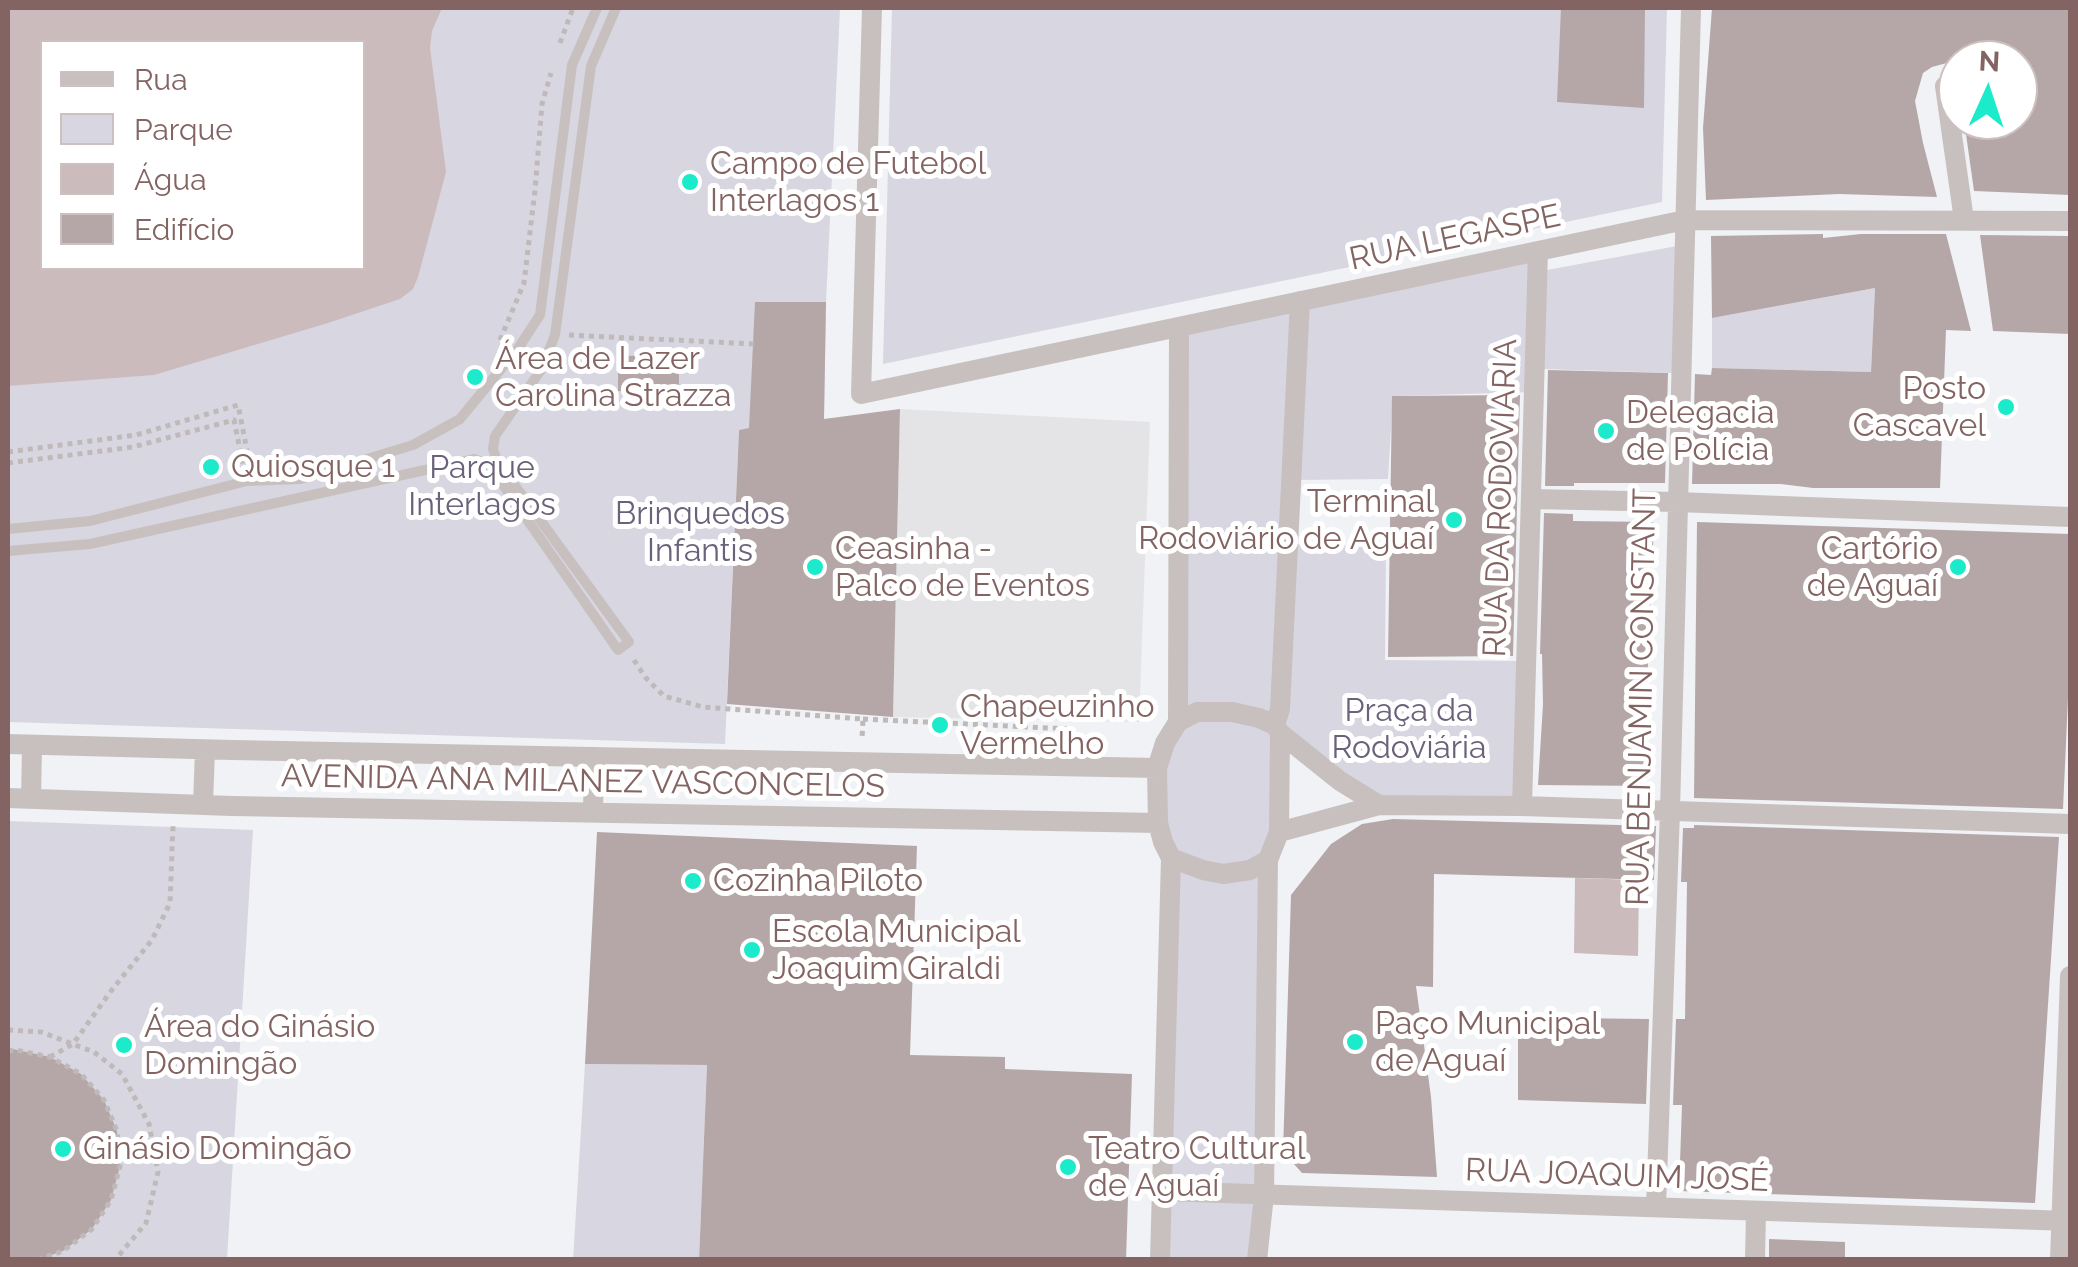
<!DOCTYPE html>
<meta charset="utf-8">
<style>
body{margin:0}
#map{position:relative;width:2078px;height:1267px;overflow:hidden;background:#f0f2f5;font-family:Raleway,sans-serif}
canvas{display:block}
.frame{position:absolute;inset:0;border:10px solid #836462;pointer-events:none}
.legend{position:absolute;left:40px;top:40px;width:325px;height:230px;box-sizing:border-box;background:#fff;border:2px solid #cdc1c0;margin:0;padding:12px 18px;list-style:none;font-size:30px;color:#836462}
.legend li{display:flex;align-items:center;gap:20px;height:50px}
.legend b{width:50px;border:2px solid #cdc1c0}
.north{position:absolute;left:1938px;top:40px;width:100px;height:100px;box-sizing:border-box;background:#fff;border:2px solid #cdc1c0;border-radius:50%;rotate:3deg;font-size:28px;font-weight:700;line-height:40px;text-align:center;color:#836462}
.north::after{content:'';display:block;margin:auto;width:35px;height:45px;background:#1beacb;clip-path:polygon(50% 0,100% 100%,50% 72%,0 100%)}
</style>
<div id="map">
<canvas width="2078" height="1267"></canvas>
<div class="frame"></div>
<ul class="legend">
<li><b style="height:12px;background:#c7c0bf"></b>Rua</li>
<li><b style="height:28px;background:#d8d6e1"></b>Parque</li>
<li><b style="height:28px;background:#ccbbbd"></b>Água</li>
<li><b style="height:28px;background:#b5a7a8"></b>Edifício</li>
</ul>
<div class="north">N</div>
</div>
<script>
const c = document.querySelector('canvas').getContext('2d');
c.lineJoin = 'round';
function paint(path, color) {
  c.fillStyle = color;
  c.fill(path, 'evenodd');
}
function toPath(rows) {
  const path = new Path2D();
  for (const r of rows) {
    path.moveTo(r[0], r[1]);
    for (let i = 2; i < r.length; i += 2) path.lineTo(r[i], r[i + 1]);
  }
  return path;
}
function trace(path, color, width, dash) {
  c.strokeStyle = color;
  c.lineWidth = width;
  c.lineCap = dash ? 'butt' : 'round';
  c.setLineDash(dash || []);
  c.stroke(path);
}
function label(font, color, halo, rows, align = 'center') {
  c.font = font + ' Raleway,sans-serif';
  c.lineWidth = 10;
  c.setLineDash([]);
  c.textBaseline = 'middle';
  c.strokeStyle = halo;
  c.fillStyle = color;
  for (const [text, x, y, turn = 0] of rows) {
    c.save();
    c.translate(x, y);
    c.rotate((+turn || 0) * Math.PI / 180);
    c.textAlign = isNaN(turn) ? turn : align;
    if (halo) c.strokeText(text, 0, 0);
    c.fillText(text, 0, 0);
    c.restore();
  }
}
paint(toPath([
 [900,409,1150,422,1139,722,893,717]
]), '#e4e3e5');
paint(toPath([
 [8,8,840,8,826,302,824,417,739,430,725,744,8,722],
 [42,42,362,42,362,268,42,268],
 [892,8,1667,8,1662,202,883,364],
 [1677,246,1674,373,1541,369,1547,270],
 [1538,251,1534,392,1393,396,1388,479,1298,480,1306,310],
 [1875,288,1871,372,1712,368,1712,318],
 [1295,312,1273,719,1182,715,1188,333],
 [1294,544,1386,547,1385,660,1520,661,1518,802,1381,798,1342,774,1281,725],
 [1196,715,1271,727,1277,782,1267,856,1223,871,1174,855,1165,840,1167,745],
 [8,821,253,830,227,1259,8,1260],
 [1173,863,1262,868,1259,1195,1250,1259,1167,1260],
 [585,1064,707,1065,699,1259,573,1260]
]), '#d8d6e1');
paint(toPath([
 [8,8,442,8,432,31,430,48,446,172,418,277,413,289,400,299,328,323,154,375,8,386],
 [42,42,362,42,362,268,42,268],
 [1575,878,1639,880,1638,956,1574,953]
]), '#ccbbbd');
paint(toPath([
 [1561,8,1645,8,1644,108,1557,102],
 [1712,8,2070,8,2070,195,1974,191,1964,120,2018,120,2018,60,1958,60,1932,67,1923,73,1915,101,1923,143,1937,197,1839,194,1706,200,1703,128],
 [1823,234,1823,238,1861,234,1946,234,1971,331,1946,330,1940,488,1813,488,1781,484,1692,484,1695,374,1711,375,1712,368,1871,372,1875,288,1712,318,1711,236],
 [1980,235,2070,236,2070,334,1993,331],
 [755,302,826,302,824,419,900,409,893,717,727,704,739,430,749,428],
 [679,355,679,394,618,391,618,356],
 [1548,370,1668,373,1665,483,1574,483,1574,486,1545,486],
 [1520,395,1513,656,1388,657,1392,396],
 [1544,513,1573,514,1573,521,1654,522,1648,662,1646,786,1538,785,1543,704,1542,654,1540,654],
 [1697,522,2070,534,2070,654,2063,809,1694,798],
 [1393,819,1656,826,1654,880,1434,874,1433,987,1416,986,1431,1097,1437,1177,1302,1173,1283,1152,1291,895,1331,844,1362,824],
 [1694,825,2059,837,2035,1203,1679,1191,1682,1105,1673,1105,1676,1019,1685,1019,1687,882,1681,882,1683,828,1694,828],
 [597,832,917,846,910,1055,1005,1057,1005,1069,1132,1074,1126,1260,699,1260,707,1065,585,1064],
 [1566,1018,1649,1019,1646,1104,1518,1100,1518,1036,1565,1038],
 [8,1048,50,1057,81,1074,104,1100,117,1131,120,1166,111,1200,92,1229,63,1251,37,1260,8,1260],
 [1769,1239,1845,1242,1845,1260,1769,1260]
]), '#b5a7a8');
trace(toPath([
 [560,43,573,8],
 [569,335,754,344],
 [500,340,524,283,535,190,542,104,551,73],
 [8,452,136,435,238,405,250,465],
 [8,463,133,447,234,420,243,465],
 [634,660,645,677,664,696,703,707,863,719,862,739],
 [863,719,1071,729,1069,743],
 [8,1030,41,1032,94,1052,122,1074,149,1124,158,1172,146,1223,115,1260],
 [8,1051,16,1050,50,1057,81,1074,104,1100,117,1131,120,1166,111,1200,92,1229,63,1251,37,1260],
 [50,1057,73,1044,111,991,152,940,170,903,173,826]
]), '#bfbab9', 5, [5, 5]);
trace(toPath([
 [8,529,90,521,247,481,301,479,413,445,460,419,519,347,540,315,572,65,597,8],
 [8,551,90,544,475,459,489,465,618,650,629,642,497,461,493,449,495,436,541,370,555,335,591,66,616,8]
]), '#c7c0bf', 10);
trace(toPath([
 [872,8,861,394,1685,220,2070,221],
 [1945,86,1964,220],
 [1531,499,1677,502,2070,517],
 [1197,712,1232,712,1259,718,1275,725,1280,733,1279,832,1268,860,1250,870,1223,874,1203,870,1171,858,1163,842,1158,823,1157,768,1165,743,1178,722,1197,712],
 [1178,722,1179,327],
 [1275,725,1280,709,1300,301],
 [1280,733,1340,781,1379,805],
 [8,744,232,750,1157,768],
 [8,798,232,806,1158,823],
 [31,799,32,745],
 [203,804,205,750],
 [1522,806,1538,251],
 [593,812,594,757],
 [1279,832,1379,805,1522,806,2070,824],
 [1161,1191,2070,1221],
 [1656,1207,1670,811,1691,8],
 [1160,1260,1171,858],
 [1257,1260,1264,1195,1268,860],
 [1755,1260,1756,1211],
 [2060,1260,2070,976]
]), '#c7c0bf', 20);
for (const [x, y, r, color] of [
 [690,182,10,"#1beacb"],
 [475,377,10,"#1beacb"],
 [2006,407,10,"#1beacb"],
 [1606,431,10,"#1beacb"],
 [211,467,10,"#1beacb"],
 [1454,520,10,"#1beacb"],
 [815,567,10,"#1beacb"],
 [1958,567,10,"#1beacb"],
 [940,725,10,"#1beacb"],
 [693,881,10,"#1beacb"],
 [752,950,10,"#1beacb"],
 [1355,1042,10,"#1beacb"],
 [124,1045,10,"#1beacb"],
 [63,1149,10,"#1beacb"],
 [1068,1167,10,"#1beacb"]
]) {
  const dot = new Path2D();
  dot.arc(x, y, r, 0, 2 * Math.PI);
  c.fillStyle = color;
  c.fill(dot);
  trace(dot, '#fff', 4);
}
label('32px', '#836462', '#fff', [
 ["Campo de Futebol",710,164],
 ["Interlagos 1",710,201],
 ["Área de Lazer",495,359],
 ["Carolina Strazza",495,396],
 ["Posto",1986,389,"right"],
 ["Cascavel",1986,426,"right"],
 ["Delegacia",1626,413],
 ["de Polícia",1626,450],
 ["Quiosque 1",231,467],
 ["Terminal",1434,502,"right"],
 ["Rodoviário de Aguaí",1434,539,"right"],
 ["Ceasinha -",835,549],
 ["Palco de Eventos",835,586],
 ["Cartório",1938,549,"right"],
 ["de Aguaí",1938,586,"right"],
 ["Chapeuzinho",960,707],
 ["Vermelho",960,744],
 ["Cozinha Piloto",713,881],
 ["Escola Municipal",772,932],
 ["Joaquim Giraldi",772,969],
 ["Paço Municipal",1375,1024],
 ["de Aguaí",1375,1061],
 ["Área do Ginásio",144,1027],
 ["Domingão",144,1064],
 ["Ginásio Domingão",83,1149],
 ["Teatro Cultural",1088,1149],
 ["de Aguaí",1088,1186]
], 'left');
label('32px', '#836462', '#fff', [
 ["RUA LEGASPE",1455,238,-12],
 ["RUA DA RODOVIARIA",1501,498,-88],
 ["RUA BENJAMIN CONSTANT",1642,697,-89],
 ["AVENIDA ANA MILANEZ VASCONCELOS",583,782,1],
 ["RUA JOAQUIM JOSÉ",1617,1176,2]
]);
label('32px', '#6c617a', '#fff', [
 ["Parque",482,468],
 ["Interlagos",482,505],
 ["Brinquedos",700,514],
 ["Infantis",700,551],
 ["Praça da",1409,711],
 ["Rodoviária",1409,748]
]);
</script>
